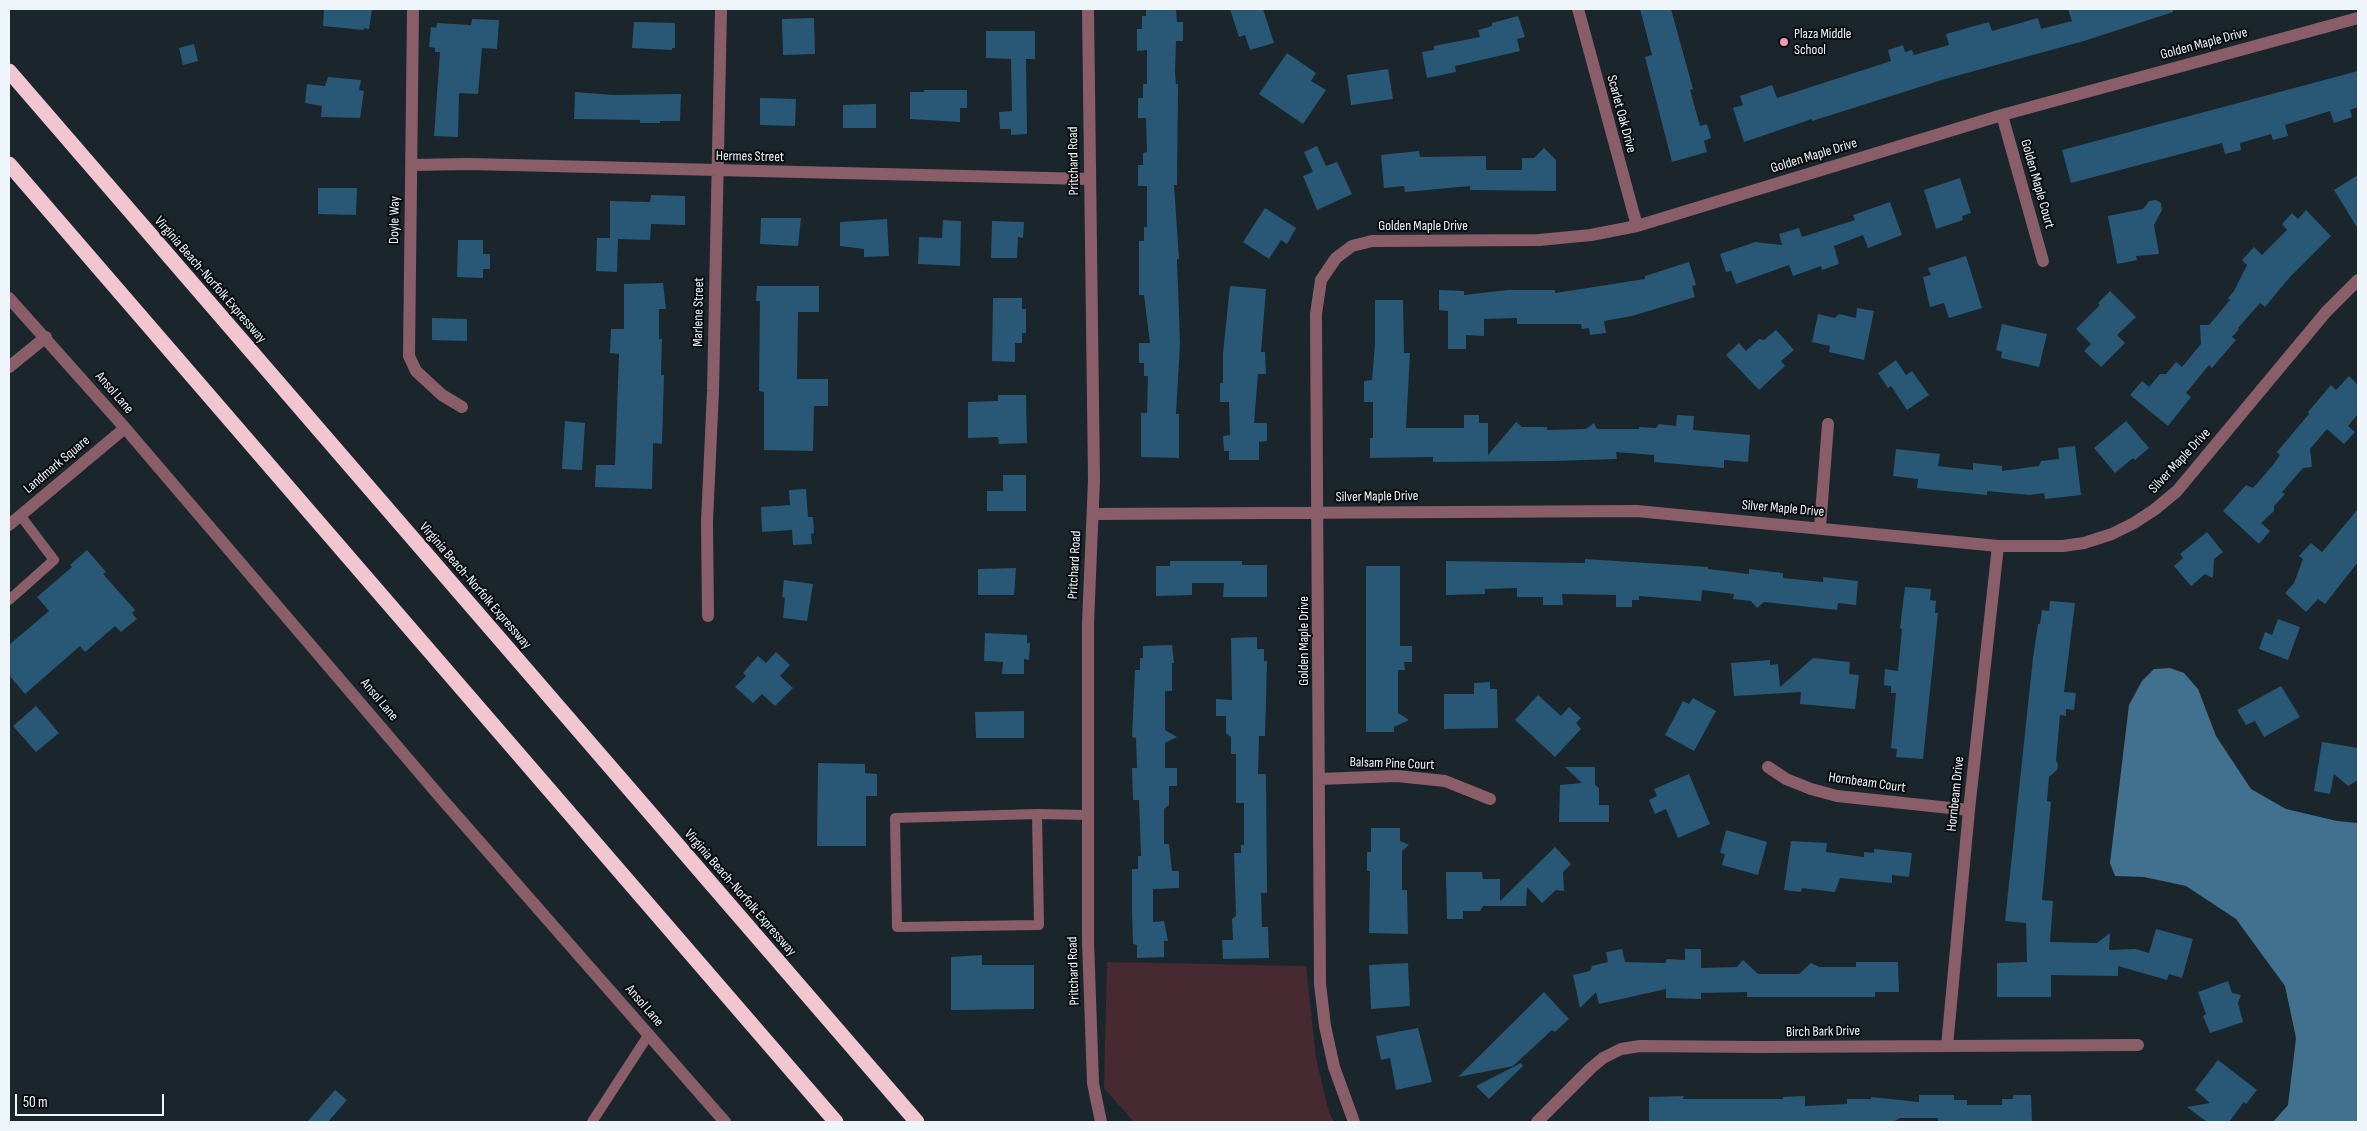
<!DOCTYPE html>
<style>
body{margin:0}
#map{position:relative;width:2367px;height:1131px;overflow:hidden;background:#1b252c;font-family:"Sofia Sans Condensed",sans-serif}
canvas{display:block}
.frame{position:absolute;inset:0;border:10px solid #eff6fb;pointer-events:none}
.scale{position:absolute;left:15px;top:1094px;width:149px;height:22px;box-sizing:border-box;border:2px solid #eff6fb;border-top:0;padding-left:6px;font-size:15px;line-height:18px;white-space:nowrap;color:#eff6fb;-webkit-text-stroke:4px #090d10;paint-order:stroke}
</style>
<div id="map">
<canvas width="2367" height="1131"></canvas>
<div class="frame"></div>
<div class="scale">50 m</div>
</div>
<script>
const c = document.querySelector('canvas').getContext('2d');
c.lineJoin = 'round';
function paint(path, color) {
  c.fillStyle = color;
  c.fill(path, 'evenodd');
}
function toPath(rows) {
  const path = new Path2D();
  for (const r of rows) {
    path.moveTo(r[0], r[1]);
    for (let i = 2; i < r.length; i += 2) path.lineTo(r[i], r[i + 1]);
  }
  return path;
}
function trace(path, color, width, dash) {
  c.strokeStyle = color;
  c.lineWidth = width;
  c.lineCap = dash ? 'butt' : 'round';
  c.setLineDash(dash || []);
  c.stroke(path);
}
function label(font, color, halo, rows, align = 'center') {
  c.font = font + ' "Sofia Sans Condensed",sans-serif';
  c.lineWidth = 4;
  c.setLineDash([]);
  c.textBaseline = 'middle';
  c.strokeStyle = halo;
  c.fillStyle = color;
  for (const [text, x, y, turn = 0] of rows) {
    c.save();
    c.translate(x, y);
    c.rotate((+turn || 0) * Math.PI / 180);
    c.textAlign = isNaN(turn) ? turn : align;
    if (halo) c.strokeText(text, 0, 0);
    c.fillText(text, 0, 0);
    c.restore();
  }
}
paint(toPath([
 [1107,962,1306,966,1316,1058,1329,1112,1334,1122,1134,1122,1104,1088]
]), '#472931');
paint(toPath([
 [2170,668,2184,673,2198,689,2216,736,2251,789,2286,809,2337,821,2358,823,2358,1122,2273,1122,2288,1105,2296,1038,2285,986,2236,919,2186,886,2144,877,2115,876,2110,863,2129,705,2142,681,2154,669]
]), '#41718f');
paint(toPath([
 [324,9,372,9,369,29,364,28,364,30,323,26],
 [1146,9,1176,9,1177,22,1183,22,1183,41,1176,41,1175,72,1176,84,1178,84,1177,185,1174,185,1179,259,1177,259,1180,343,1176,414,1179,414,1179,458,1141,457,1141,413,1147,413,1148,376,1144,376,1144,363,1139,363,1139,343,1150,343,1144,295,1139,295,1139,241,1144,241,1144,227,1147,227,1147,186,1138,186,1138,165,1143,165,1143,153,1147,152,1146,118,1138,118,1138,98,1143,98,1143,84,1147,84,1147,50,1137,51,1137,29,1142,29,1142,16,1146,16],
 [1230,9,1263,9,1274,43,1250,50,1245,35,1239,37],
 [1640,9,1671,9,1693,89,1690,90,1700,126,1707,124,1711,138,1704,141,1707,152,1672,162,1645,57,1652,55],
 [2068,9,2173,9,2173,12,2084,41,1945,79,1812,121,1812,119,1744,142,1733,108,1743,105,1740,96,1772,85,1777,98,1891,61,1888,50,1903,45,1905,52,1912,50,1914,55,1949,45,1946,34,1989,22,1992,31,2038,18,2041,29,2072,21],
 [1518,16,1525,37,1517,39,1520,51,1455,66,1456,72,1427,78,1422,52,1434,50,1434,46,1480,37,1478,30,1492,26,1492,23],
 [814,18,815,54,783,55,782,19],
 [472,19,499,20,497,49,482,48,478,94,459,93,458,137,434,136,440,52,435,52,435,48,429,47,431,27,436,28,437,23,471,25],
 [634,22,675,23,675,48,672,48,672,50,632,48],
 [986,31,1035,31,1035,59,1026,59,1027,134,1011,135,1011,129,1000,129,999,112,1012,111,1011,59,986,58],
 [194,44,198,61,183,65,179,48],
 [1287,53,1316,73,1311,81,1326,90,1303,124,1259,94],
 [1388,69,1393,99,1351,105,1347,75],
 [2358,71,2358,107,2350,110,2352,117,2334,123,2330,111,2285,125,2288,136,2273,140,2271,134,2240,143,2241,150,2225,154,2222,143,2071,183,2062,150],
 [328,77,361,80,359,90,364,91,360,118,321,117,322,106,305,103,307,84,325,86],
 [924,90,967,90,967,108,960,108,960,122,910,119,910,92,924,92],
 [575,92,613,95,681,94,680,121,660,121,660,123,640,123,640,120,574,119],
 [760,98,796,99,795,126,760,125],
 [876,104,876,128,843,128,843,105],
 [1317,146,1326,166,1337,162,1352,194,1317,210,1303,176,1313,172,1304,152],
 [1544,148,1556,160,1556,191,1470,190,1470,186,1405,192,1404,186,1384,188,1381,155,1419,151,1420,157,1486,156,1486,170,1522,170,1522,158,1534,158],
 [2358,175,2358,229,2334,190],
 [1960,178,1971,213,1962,216,1963,220,1936,229,1924,190],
 [318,188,357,188,356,215,318,214],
 [651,195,685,196,685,225,651,224,650,240,618,239,617,272,596,271,597,238,610,238,610,201,650,202],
 [2156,200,2161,203,2162,210,2154,225,2159,254,2136,256,2137,260,2117,264,2108,216,2143,209,2149,201],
 [1890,202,1902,235,1868,248,1863,235,1834,246,1839,264,1822,270,1821,266,1793,276,1789,265,1736,284,1731,271,1726,272,1720,254,1755,242,1782,245,1779,234,1799,228,1802,237,1855,220,1853,215],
 [1265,208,1296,228,1287,244,1281,240,1269,259,1243,242],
 [2306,210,2331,236,2289,278,2265,307,2260,303,2238,328,2239,329,2232,337,2236,340,2212,368,2209,365,2186,393,2191,397,2168,426,2130,395,2142,381,2149,387,2160,374,2166,374,2176,362,2182,367,2201,344,2200,325,2209,325,2230,300,2228,298,2234,291,2247,265,2242,260,2254,247,2262,255,2287,230,2282,224,2292,213,2298,219],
 [761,218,801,218,798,246,760,244],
 [887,219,889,256,864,257,864,249,840,246,840,222],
 [943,220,961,221,960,266,918,264,919,237,942,238],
 [992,221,1024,222,1023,238,1018,237,1017,258,991,258],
 [458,240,483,240,483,254,490,254,490,269,483,269,483,278,457,277],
 [1966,256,1982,308,1949,318,1944,303,1930,307,1923,277,1931,275,1928,268],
 [1689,262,1696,285,1692,286,1695,297,1632,316,1604,321,1606,333,1590,335,1589,328,1582,329,1581,324,1517,324,1517,318,1484,319,1484,336,1466,335,1466,349,1448,349,1448,311,1439,310,1439,290,1464,291,1464,295,1508,290,1555,290,1555,293,1645,279,1645,276],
 [663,283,666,309,659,309,659,339,662,339,661,375,664,375,662,444,653,443,652,489,595,487,596,465,615,465,619,354,610,353,611,329,624,329,624,284],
 [757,286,819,286,819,312,798,312,797,379,828,379,828,406,814,406,813,451,764,450,764,392,759,391,760,301,756,301],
 [1230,286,1266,289,1261,352,1265,352,1266,374,1258,374,1254,423,1267,423,1267,441,1259,442,1259,460,1229,460,1229,451,1224,451,1223,436,1230,435,1229,402,1220,402,1220,383,1223,383,1223,353],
 [2110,291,2136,317,2117,335,2125,343,2101,367,2084,351,2091,344,2076,329,2100,305,2098,303],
 [993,298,1022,298,1022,309,1026,309,1026,333,1022,333,1022,343,1015,343,1015,362,992,361],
 [1375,300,1403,300,1404,353,1410,353,1406,428,1464,428,1464,415,1479,415,1479,423,1488,423,1488,455,1516,422,1522,427,1547,427,1547,430,1586,429,1594,423,1597,429,1639,429,1639,427,1656,428,1659,424,1676,426,1677,415,1694,416,1693,430,1750,435,1748,462,1724,460,1724,468,1654,462,1654,455,1616,452,1617,459,1554,461,1433,462,1433,457,1370,458,1370,438,1373,438,1373,402,1364,402,1364,381,1372,380,1375,344],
 [1857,308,1874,311,1864,360,1829,352,1830,346,1812,342,1818,314,1835,318,1839,314,1856,318],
 [432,318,467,319,467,341,432,340],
 [2002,324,2047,334,2039,367,2001,358,2002,352,1996,350],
 [1776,330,1794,350,1781,361,1785,366,1759,390,1726,355,1739,343,1746,351,1759,339,1764,340],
 [1896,360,1906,375,1912,371,1929,395,1907,410,1891,386,1888,388,1878,373],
 [2349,376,2358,385,2358,414,2348,426,2355,432,2344,444,2327,429,2310,449,2312,467,2303,468,2282,492,2285,494,2274,506,2274,511,2261,523,2270,531,2259,544,2223,511,2246,485,2253,488,2273,465,2280,455,2277,452,2309,414,2308,412,2331,385,2336,390],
 [998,395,1026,395,1027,443,999,444,998,437,968,438,968,402,998,401],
 [565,421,585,423,582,470,562,469],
 [2126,421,2149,448,2135,460,2133,458,2115,473,2094,448],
 [2075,446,2081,495,2045,499,2044,493,2030,495,1987,491,1987,495,1935,490,1917,488,1918,479,1893,476,1896,449,1940,454,1938,466,1973,470,1973,463,2002,466,2002,471,2039,466,2041,461,2059,459,2058,448],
 [1003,475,1026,475,1026,511,987,511,987,491,1003,491],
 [806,489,808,517,813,517,814,533,811,534,812,544,793,545,792,530,762,532,761,507,790,505,789,490],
 [2358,509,2358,562,2325,604,2318,599,2306,612,2285,593,2294,583,2303,559,2299,556,2311,543,2322,552],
 [2207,532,2223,552,2214,559,2213,578,2205,574,2191,586,2174,566,2183,558,2180,554],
 [87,550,106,572,103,574,135,610,132,613,137,619,121,632,115,626,85,652,80,646,25,694,9,675,9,645,49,611,37,597,72,567,70,565],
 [1585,559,1708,567,1708,569,1749,574,1749,569,1783,573,1783,578,1823,582,1823,577,1858,581,1856,605,1838,603,1837,610,1764,602,1757,608,1751,601,1733,599,1734,594,1702,590,1701,601,1639,596,1639,600,1632,600,1632,607,1616,607,1616,595,1562,594,1563,605,1543,605,1543,597,1517,597,1517,588,1485,589,1485,594,1446,595,1446,561,1585,563],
 [1170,561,1242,561,1242,565,1267,565,1267,597,1223,597,1224,583,1192,583,1192,595,1156,596,1156,566,1170,566],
 [1366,566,1400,566,1400,646,1412,646,1412,662,1404,662,1405,670,1398,670,1398,713,1409,720,1394,727,1394,732,1366,732],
 [1016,568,1014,595,978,595,978,569],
 [784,580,813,584,807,621,783,618,785,598,782,597],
 [1905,587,1931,589,1930,600,1936,601,1935,613,1938,613,1923,759,1896,757,1897,749,1891,748,1896,693,1891,693,1891,686,1884,685,1885,669,1898,671,1902,629,1900,628],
 [2050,601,2075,603,2064,692,2076,693,2074,710,2066,709,2066,716,2060,715,2056,761,2058,764,2057,770,2049,777,2047,801,2051,802,2042,900,2053,901,2050,942,2097,943,2110,933,2109,950,2136,949,2149,953,2156,929,2193,939,2182,978,2169,974,2167,980,2118,966,2118,976,2051,975,2051,997,1997,997,1997,963,2027,962,2026,923,2005,921,2033,658,2038,624,2040,624,2042,610,2049,611],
 [2278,619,2300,627,2288,660,2259,649,2265,632,2272,635],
 [985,633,1027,635,1027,643,1030,643,1029,660,1024,659,1024,674,1002,674,1003,662,984,661],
 [1257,637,1257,649,1264,649,1264,661,1267,661,1265,736,1259,736,1258,774,1266,774,1267,893,1261,893,1262,927,1268,927,1269,958,1223,959,1222,940,1233,940,1232,919,1236,916,1234,853,1241,853,1241,845,1244,845,1244,803,1236,803,1236,754,1231,754,1231,737,1226,733,1226,716,1216,716,1216,699,1232,700,1231,638],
 [1172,645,1174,663,1172,663,1172,691,1165,691,1165,730,1177,737,1165,743,1165,768,1177,768,1177,786,1169,786,1169,805,1164,809,1164,844,1169,844,1172,871,1179,871,1179,888,1153,889,1153,922,1164,921,1168,941,1164,941,1164,957,1137,958,1137,945,1133,944,1132,911,1132,869,1138,869,1138,856,1141,856,1139,800,1133,800,1132,768,1137,768,1136,738,1132,737,1135,670,1140,670,1140,658,1143,658,1143,646],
 [776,652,790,665,780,676,793,688,775,706,762,694,753,703,735,687,746,676,743,673,758,656,766,663],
 [1813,658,1850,662,1849,674,1859,675,1855,709,1800,704,1801,692,1734,696,1731,663,1770,660,1770,665,1778,664,1780,687],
 [1490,682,1490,689,1497,689,1498,728,1444,729,1444,694,1474,694,1474,683],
 [2281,686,2300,717,2264,737,2255,721,2246,725,2237,710],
 [1538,695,1561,716,1569,707,1581,718,1576,723,1581,729,1555,757,1515,720],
 [1693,698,1716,711,1694,751,1665,735,1683,701,1689,704],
 [36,706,59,733,36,752,13,726],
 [1024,711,1024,738,976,738,975,712],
 [2322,742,2358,748,2358,780,2348,786,2334,774,2330,794,2314,791],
 [818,763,865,764,865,773,877,774,877,796,866,796,866,846,817,846],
 [1565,767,1595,767,1595,785,1599,788,1599,805,1609,805,1609,822,1559,822,1560,785,1582,783],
 [1689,774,1710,824,1678,838,1666,809,1655,814,1649,800,1657,796,1654,789],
 [1371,828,1400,828,1400,841,1409,845,1402,851,1402,890,1407,890,1408,934,1369,933,1370,871,1367,871,1367,852,1371,852],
 [1726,830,1767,842,1758,875,1722,865,1725,854,1720,853],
 [1791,841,1827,843,1826,852,1864,857,1864,852,1874,853,1874,849,1912,853,1909,877,1892,875,1892,883,1840,878,1835,892,1802,888,1801,892,1784,890],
 [1555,847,1571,864,1563,872,1564,891,1556,890,1542,903,1527,887,1526,906,1483,906,1480,911,1463,911,1463,919,1447,919,1446,872,1482,872,1483,879,1500,879,1500,901],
 [1622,949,1625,962,1665,963,1667,959,1685,960,1685,949,1701,949,1701,968,1737,967,1743,960,1758,974,1799,974,1811,963,1819,967,1856,967,1856,962,1898,962,1899,992,1875,992,1875,997,1747,997,1747,992,1701,993,1701,999,1666,998,1666,989,1599,1004,1596,992,1580,1008,1573,975,1590,971,1592,966,1608,962,1606,952],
 [982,955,982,965,1034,965,1034,1009,951,1010,951,957],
 [1408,963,1410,1006,1371,1009,1369,965],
 [2228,981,2232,993,2241,995,2238,1003,2243,1022,2210,1033,2203,1016,2206,1014,2198,992],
 [1544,992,1569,1019,1555,1032,1552,1030,1513,1066,1458,1077],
 [1418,1028,1432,1082,1396,1090,1390,1058,1381,1060,1376,1036],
 [2218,1060,2257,1090,2246,1104,2244,1102,2229,1122,2207,1122,2187,1107,2210,1103,2195,1090],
 [1521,1063,1523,1066,1489,1099,1476,1086],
 [335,1090,347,1100,328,1122,307,1122],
 [1919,1095,1954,1095,1954,1100,1967,1100,1967,1105,2002,1105,2002,1099,2013,1099,2013,1095,2031,1095,2032,1122,1938,1122,1938,1118,1900,1118,1893,1122,1649,1122,1649,1097,1684,1096,1683,1099,1783,1099,1783,1097,1805,1096,1805,1106,1847,1104,1847,1099,1871,1099,1871,1097,1919,1102]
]), '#285875');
trace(toPath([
 [9,600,54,560,20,515],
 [1037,814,1039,925,897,927,895,818,1037,814,1088,815],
 [592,1122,649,1034]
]), '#8a5e69', 10);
trace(toPath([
 [413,9,409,356,416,371,442,395,462,407],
 [1088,9,1094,480,1088,623,1088,941,1093,1083,1101,1122],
 [1578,9,1637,226],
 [2002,115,2043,261],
 [411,165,469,164,1089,179],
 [9,298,125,428,442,799,725,1122],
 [9,367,46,337],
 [1093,514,1637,511,1998,546,2063,546,2084,543,2112,534,2134,523,2154,510,2177,491,2326,312,2358,280],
 [9,525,125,428],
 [1820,527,1828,424],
 [708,616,707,521,713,391,721,9],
 [1768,767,1786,779,1811,789,1837,796,1969,810],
 [1319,779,1397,776,1445,781,1490,799],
 [1947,1046,1969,810,1998,546],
 [1354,1122,1334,1067,1325,1026,1320,984,1316,314,1321,280,1336,258,1352,246,1372,241,1539,240,1591,235,1637,226,2002,115,2358,18],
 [1537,1122,1591,1068,1603,1058,1621,1049,1640,1046,1760,1047,2138,1045]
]), '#8a5e69', 12);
trace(toPath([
 [9,71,917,1122],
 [9,164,836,1122]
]), '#f2c6d0', 15);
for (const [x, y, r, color] of [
 [1784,42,5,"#f19ab1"]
]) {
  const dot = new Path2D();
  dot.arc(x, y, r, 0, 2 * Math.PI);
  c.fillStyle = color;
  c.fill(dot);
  trace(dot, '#090d10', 2);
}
label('14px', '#eff6fb', '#090d10', [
 ["Plaza Middle",1794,34],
 ["School",1794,50]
], 'left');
label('14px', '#eff6fb', '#090d10', [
 ["Golden Maple Drive",2204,44,-15],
 ["Scarlet Oak Drive",1621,114,75],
 ["Golden Maple Drive",1814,156,-17],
 ["Hermes Street",750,157,1],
 ["Pritchard Road",1074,161,-91],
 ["Golden Maple Court",2037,184,74],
 ["Doyle Way",395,220,-89],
 ["Golden Maple Drive",1423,226],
 ["Virginia Beach-Norfolk Expressway",210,280,49],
 ["Marlene Street",699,312,-89],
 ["Ansol Lane",114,393,49],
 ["Silver Maple Drive",2180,461,-47],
 ["Landmark Square",57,465,-40],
 ["Silver Maple Drive",1377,497,-1],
 ["Silver Maple Drive",1783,509,5],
 ["Pritchard Road",1075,565,-87],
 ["Virginia Beach-Norfolk Expressway",475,586,49],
 ["Golden Maple Drive",1304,641,-90],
 ["Ansol Lane",379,700,50],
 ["Balsam Pine Court",1392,764,2],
 ["Hornbeam Court",1867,783,8],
 ["Hornbeam Drive",1956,794,-84],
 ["Virginia Beach-Norfolk Expressway",740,893,49],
 ["Pritchard Road",1074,971,-92],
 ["Ansol Lane",644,1006,49],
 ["Birch Bark Drive",1823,1032,-1]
]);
</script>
